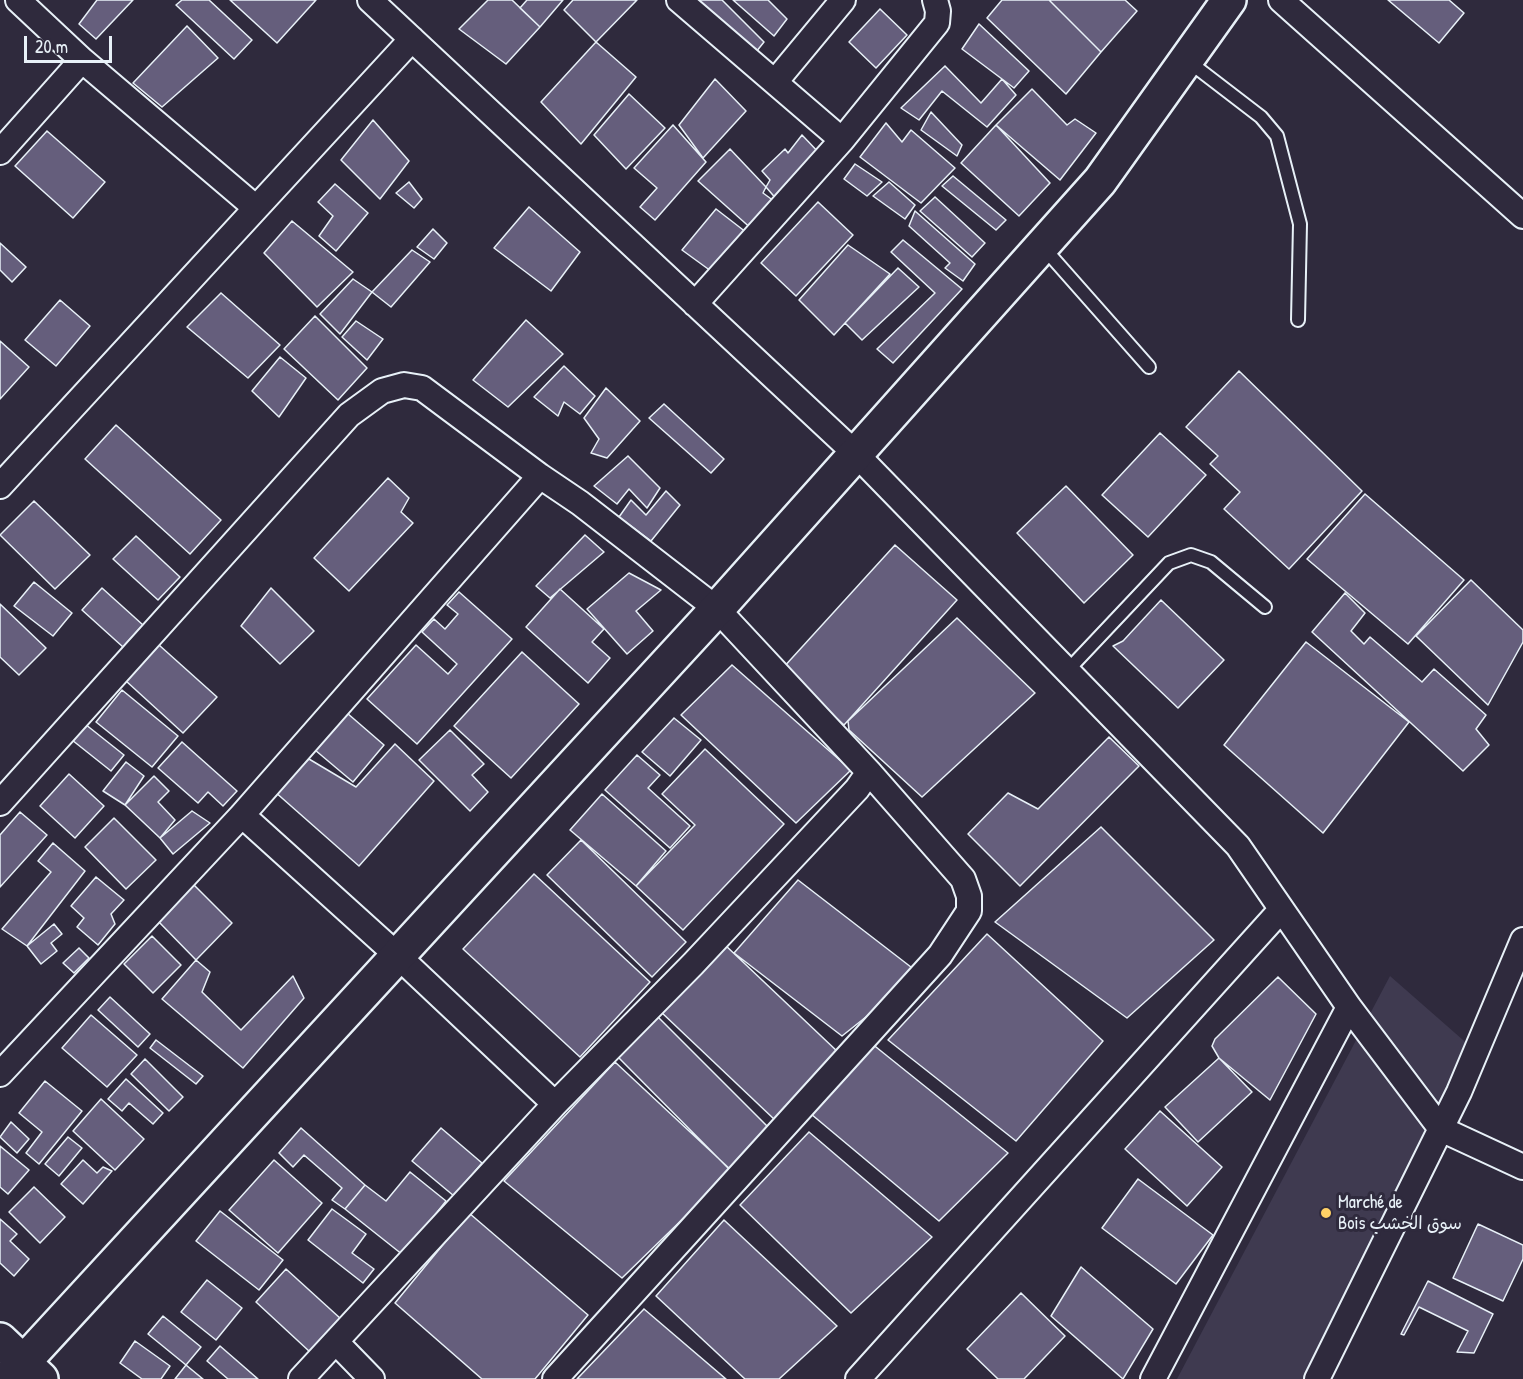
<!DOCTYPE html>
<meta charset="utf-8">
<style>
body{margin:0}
#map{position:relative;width:1523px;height:1379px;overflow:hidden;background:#2f2a3d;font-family:"Patrick Hand",sans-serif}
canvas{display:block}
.scale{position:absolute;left:24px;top:36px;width:88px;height:27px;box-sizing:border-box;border:3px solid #e8f1f8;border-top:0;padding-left:8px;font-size:18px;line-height:21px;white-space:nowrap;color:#e8f1f8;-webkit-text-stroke:4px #2f2a3d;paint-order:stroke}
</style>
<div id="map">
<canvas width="1523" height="1379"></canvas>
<div class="scale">20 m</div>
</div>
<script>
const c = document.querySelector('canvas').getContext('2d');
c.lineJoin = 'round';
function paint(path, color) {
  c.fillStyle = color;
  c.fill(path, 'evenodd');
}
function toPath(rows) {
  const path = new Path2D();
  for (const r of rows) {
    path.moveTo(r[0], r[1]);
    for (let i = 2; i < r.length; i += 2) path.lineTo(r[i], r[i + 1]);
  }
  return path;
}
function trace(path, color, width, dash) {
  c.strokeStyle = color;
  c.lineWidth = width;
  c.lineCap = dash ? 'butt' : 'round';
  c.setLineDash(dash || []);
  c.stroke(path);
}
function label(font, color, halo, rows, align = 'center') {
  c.font = font + ' "Patrick Hand","Playpen Sans Arabic",sans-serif';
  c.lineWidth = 6;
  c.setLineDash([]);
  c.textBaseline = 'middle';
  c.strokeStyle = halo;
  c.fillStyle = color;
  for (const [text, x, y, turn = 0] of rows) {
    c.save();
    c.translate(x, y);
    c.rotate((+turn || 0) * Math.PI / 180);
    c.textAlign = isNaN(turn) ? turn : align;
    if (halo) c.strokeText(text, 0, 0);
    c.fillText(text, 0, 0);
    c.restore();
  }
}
paint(toPath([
 [1390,976,1471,1047,1304,1379,1177,1379]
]), '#3f3a50');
const building = toPath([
 [97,0,133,0,96,39,79,24,97,0],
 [182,0,209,0,252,40,234,59,176,5,182,0],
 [230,0,316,0,277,43,230,0],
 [488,0,512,0,540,27,506,64,459,29,488,0],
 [527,0,563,0,540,27,520,8,527,0],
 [573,0,637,0,596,42,564,10,573,0],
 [689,0,722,0,764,42,752,57,689,0],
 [733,0,768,0,787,19,774,36,733,0],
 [1002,0,1049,0,1101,52,1066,94,987,18,1002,0],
 [1049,0,1125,0,1137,11,1101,52,1049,0],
 [1388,0,1449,0,1464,13,1439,43,1388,0],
 [880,9,907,35,876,68,849,42,880,9],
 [979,24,1029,71,1014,88,962,49,979,24],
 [187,26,218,58,162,107,133,83,187,26],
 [596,42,636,77,581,144,541,102,596,42],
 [945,66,981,103,1002,79,1016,95,987,127,942,91,919,120,901,108,945,66],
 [715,79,746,111,703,158,679,125,715,79],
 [1032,89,1067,125,1075,119,1096,133,1060,180,996,125,1032,89],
 [629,94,665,128,626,169,594,135,629,94],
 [931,112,962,145,957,156,921,130,931,112],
 [373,120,409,161,380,199,341,160,373,120],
 [886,123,902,142,911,130,955,168,921,203,860,157,886,123],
 [673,125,706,162,655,220,640,207,657,188,634,168,673,125],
 [996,125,1050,183,1019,216,961,163,996,125],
 [47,131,105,182,73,218,15,166,47,131],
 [802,135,822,156,778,201,766,187,770,180,762,171,785,149,788,153,802,135],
 [730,149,766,187,763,193,778,204,754,231,698,181,730,149],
 [855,164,882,182,867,196,844,179,855,164],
 [953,176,1006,220,996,230,942,186,953,176],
 [409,182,422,199,414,208,396,193,409,182],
 [889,182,915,205,905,219,873,196,889,182],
 [335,184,368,213,336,251,319,236,333,216,318,202,335,184],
 [935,197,985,243,972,257,920,211,935,197],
 [818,202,853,235,796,296,761,263,818,202],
 [529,207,580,252,551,291,494,248,529,207],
 [716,209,751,236,715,274,682,250,716,209],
 [915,211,975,264,963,281,945,268,950,263,909,226,915,211],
 [292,221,353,272,317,307,264,253,292,221],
 [433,229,447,243,434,259,417,247,433,229],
 [903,240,962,289,893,363,877,349,935,293,891,252,903,240],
 [0,243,26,267,12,282,0,270,0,243],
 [848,245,890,274,834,335,799,300,848,245],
 [412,250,430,262,391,307,372,292,412,250],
 [898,268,919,287,862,340,845,323,898,268],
 [353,279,372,292,340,334,320,314,353,279],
 [221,293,280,345,248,378,187,327,221,293],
 [60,300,90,326,56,366,25,340,60,300],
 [315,316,367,368,338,400,284,349,315,316],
 [526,320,563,354,508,407,473,380,526,320],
 [356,321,383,339,367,360,342,337,356,321],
 [0,341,29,367,0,399,0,341],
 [280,357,306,378,279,417,252,391,280,357],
 [564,366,595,396,580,414,564,402,558,416,534,397,564,366],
 [1239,371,1362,491,1289,569,1224,509,1240,492,1210,464,1218,456,1186,427,1239,371],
 [606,388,640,421,607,458,591,453,599,439,584,418,606,388],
 [664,404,724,459,711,473,649,418,664,404],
 [116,425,221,520,190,554,85,459,116,425],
 [1160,433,1206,475,1148,537,1102,495,1160,433],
 [628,456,660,488,647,508,629,489,617,504,594,486,628,456],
 [388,478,409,498,401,512,413,523,349,591,314,558,388,478],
 [1066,486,1133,555,1084,603,1017,533,1066,486],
 [666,491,680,505,651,541,619,517,631,500,646,515,666,491],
 [1365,494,1464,580,1408,644,1307,559,1365,494],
 [34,501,90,555,55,589,0,535,34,501],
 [585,535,604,552,550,598,536,586,585,535],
 [136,536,180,577,158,600,113,559,136,536],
 [895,545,957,600,844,725,782,669,895,545],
 [629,573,661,590,636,611,653,631,627,654,587,609,629,573],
 [1471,580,1523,630,1523,642,1488,705,1416,636,1471,580],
 [34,582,72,613,53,636,14,606,34,582],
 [102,588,143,625,123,647,82,610,102,588],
 [271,588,314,631,280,664,241,626,271,588],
 [560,589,604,629,592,642,610,658,588,683,526,627,560,589],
 [459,592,512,639,417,744,367,699,416,645,448,674,457,664,422,632,434,619,445,629,458,614,447,605,459,592],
 [1345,593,1365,613,1351,631,1364,644,1370,637,1422,682,1434,669,1486,715,1476,729,1489,745,1463,771,1312,632,1345,593],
 [1161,600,1224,660,1178,708,1113,646,1123,641,1161,600],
 [0,604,46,648,19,675,0,657,0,604],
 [957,618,1035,693,922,797,849,730,848,721,957,618],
 [1306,642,1409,722,1323,833,1224,745,1306,642],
 [159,645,217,697,183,733,126,681,159,645],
 [522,652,579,704,511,778,454,726,522,652],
 [732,665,851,770,796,823,681,715,732,665],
 [122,690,178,736,152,767,96,722,122,690],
 [347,713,384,745,353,782,315,750,347,713],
 [674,718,701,740,670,776,642,752,674,718],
 [85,724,124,755,111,771,72,740,85,724],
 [450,730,484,764,472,775,488,792,470,811,419,760,450,730],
 [1109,737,1139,766,1020,886,968,834,1008,793,1038,809,1109,737],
 [182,742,237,791,223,806,208,792,198,803,158,768,182,742],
 [395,744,434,781,359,866,274,791,309,759,356,787,395,744],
 [705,749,784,824,683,930,636,886,695,825,662,794,705,749],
 [637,755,660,775,648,788,690,826,670,848,605,790,637,755],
 [126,762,144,776,125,805,103,791,126,762],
 [69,774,104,806,75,838,40,806,69,774],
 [154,776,169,791,158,802,175,820,160,838,125,805,154,776],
 [602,794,666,851,636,886,570,830,602,794],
 [192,811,210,823,173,854,160,838,192,811],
 [20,812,47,835,0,887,0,835,20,812],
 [114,818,156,860,126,889,85,847,114,818],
 [1101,827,1214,940,1127,1018,995,922,1101,827],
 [581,840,686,942,652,977,547,875,581,840],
 [53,843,85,871,27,946,2,929,51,872,38,861,53,843],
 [534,874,650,982,580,1057,463,949,534,874],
 [96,877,124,900,111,914,115,924,98,945,77,927,84,918,71,906,96,877],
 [798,880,920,974,842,1036,734,953,798,880],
 [193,884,232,923,196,960,157,920,193,884],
 [54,924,62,934,51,943,57,951,41,964,27,946,54,924],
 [987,934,1103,1041,1016,1141,888,1040,987,934],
 [152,936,181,965,153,993,124,964,152,936],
 [724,944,839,1053,775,1120,660,1011,724,944],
 [79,948,89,958,74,973,63,963,79,948],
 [196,960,210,972,202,992,241,1030,293,976,304,998,243,1068,162,999,196,960],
 [1278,977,1316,1014,1270,1100,1219,1058,1212,1046,1215,1039,1278,977],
 [110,997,150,1034,138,1047,98,1010,110,997],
 [91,1015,137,1055,107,1087,62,1048,91,1015],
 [657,1016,770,1129,729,1169,617,1056,657,1016],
 [156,1040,203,1076,196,1084,150,1048,156,1040],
 [871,1043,1008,1153,939,1221,811,1114,871,1043],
 [1219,1058,1252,1092,1198,1142,1165,1107,1219,1058],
 [145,1059,183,1097,169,1111,131,1074,145,1059],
 [615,1062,732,1171,622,1278,504,1181,615,1062],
 [126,1079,163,1113,153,1124,129,1103,122,1111,108,1099,126,1079],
 [45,1081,82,1111,39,1164,26,1153,42,1132,19,1113,45,1081],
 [101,1099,144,1139,115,1170,73,1131,101,1099],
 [1160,1111,1222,1167,1187,1206,1125,1149,1160,1111],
 [11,1122,29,1139,17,1153,0,1137,11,1122],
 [301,1128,365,1185,345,1209,332,1200,342,1188,304,1155,293,1167,279,1153,301,1128],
 [441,1128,482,1163,454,1196,412,1161,441,1128],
 [809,1132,932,1237,851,1313,740,1205,809,1132],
 [68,1137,82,1148,59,1176,45,1164,68,1137],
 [0,1146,29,1170,8,1194,0,1187,0,1146],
 [83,1160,97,1173,103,1167,112,1171,83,1204,61,1184,83,1160],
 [274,1160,322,1203,278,1253,229,1210,274,1160],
 [410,1172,446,1201,403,1255,345,1209,365,1185,386,1201,410,1172],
 [1138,1179,1213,1235,1176,1284,1102,1228,1138,1179],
 [34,1187,65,1217,40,1243,9,1212,34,1187],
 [332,1209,366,1234,352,1253,374,1269,363,1283,308,1240,332,1209],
 [220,1211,283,1260,259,1290,196,1241,220,1211],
 [469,1213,588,1315,535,1379,482,1379,395,1303,469,1213],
 [0,1219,17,1234,10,1241,29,1259,14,1276,0,1263,0,1219],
 [724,1220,837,1326,779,1379,745,1379,656,1296,724,1220],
 [1478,1224,1523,1245,1523,1259,1503,1301,1453,1278,1478,1224],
 [1081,1267,1153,1329,1123,1379,1051,1316,1081,1267],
 [286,1269,341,1319,310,1352,256,1302,286,1269],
 [207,1280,242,1308,216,1340,181,1312,207,1280],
 [1428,1281,1493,1314,1474,1353,1457,1352,1468,1331,1419,1307,1404,1335,1401,1334,1428,1281],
 [1021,1293,1065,1336,1024,1379,998,1379,967,1349,1021,1293],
 [644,1309,726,1379,577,1379,644,1309],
 [163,1316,201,1347,186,1365,148,1334,163,1316],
 [135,1341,170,1366,161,1379,142,1379,120,1363,135,1341],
 [220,1346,258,1379,228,1379,207,1361,220,1346],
 [186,1365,203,1379,175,1379,186,1365]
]);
paint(building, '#655e7c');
trace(building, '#e8f1f8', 1.5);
const lane = toPath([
 [1188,61,1261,117,1277,136,1300,224,1298,320],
 [1043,247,1149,367],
 [1068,670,1169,563,1191,555,1211,562,1265,607]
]);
const street = toPath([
 [370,0,856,454,1238,846,1349,1007,1441,1129,1523,1167],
 [679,0,842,140],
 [1281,0,1523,216],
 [82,60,256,208],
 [775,82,843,0],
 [0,152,82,60,18,0],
 [695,304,842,140,937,23,938,11,935,0],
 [0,486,412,39],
 [0,803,349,415,382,391,404,385,422,388,540,476],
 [242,815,398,956,555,1104],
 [0,1074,242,815,540,476,580,503,717,609,869,772,857,789,693,964,555,1104,301,1379],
 [336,1342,372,1379],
 [555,1379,940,955,969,911,969,896,963,879,869,772],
 [858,1379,1280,911],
 [1153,1379,1349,1007],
 [1317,1379,1459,1092,1523,940]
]);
const secondary = toPath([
 [0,1340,41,1379],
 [8,1379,717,609,1100,181,1229,0]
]);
trace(lane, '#e8f1f8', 16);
trace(street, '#e8f1f8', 28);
trace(secondary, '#e8f1f8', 38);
trace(lane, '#2f2a3d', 12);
trace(street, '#2f2a3d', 24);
trace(secondary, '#2f2a3d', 33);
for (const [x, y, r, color] of [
 [1326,1213,6,"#ffd166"]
]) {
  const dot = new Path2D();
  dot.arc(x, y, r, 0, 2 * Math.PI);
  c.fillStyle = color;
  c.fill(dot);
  trace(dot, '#2f2a3d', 2);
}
label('18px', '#e8f1f8', '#2f2a3d', [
 ["Marché de",1338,1203],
 ["Bois سوق الخشب",1338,1224]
], 'left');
</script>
